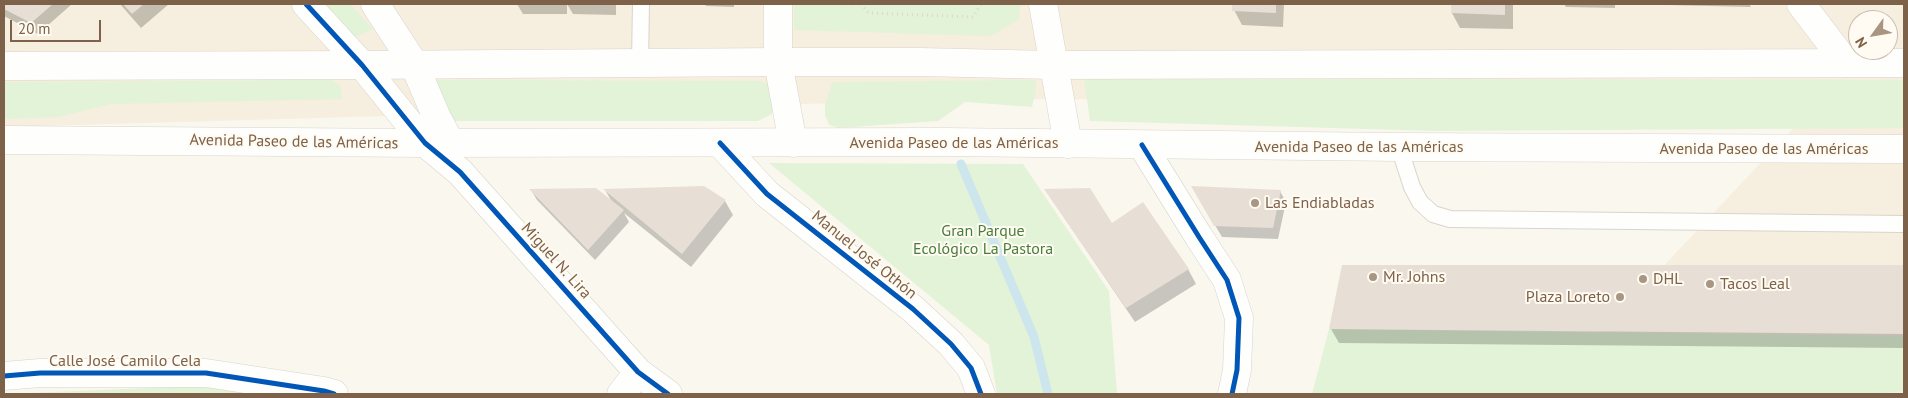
<!DOCTYPE html>
<meta charset="utf-8">
<style>
body{margin:0}
#map{position:relative;width:1908px;height:398px;overflow:hidden;background:#faf7ee;font-family:"PT Sans",sans-serif}
canvas{display:block}
.frame{position:absolute;inset:0;border:5px solid #7d6148;pointer-events:none}
.north{position:absolute;left:1848px;top:10px;width:50px;height:50px;box-sizing:border-box;background:#fffbf2;border:1px solid #cbbdae;border-radius:50%;rotate:238deg;font-size:14px;font-weight:700;line-height:20px;text-align:center;color:#7d6148}
.north::after{content:'';display:block;margin:auto;width:18px;height:22px;background:#a99682;clip-path:polygon(50% 0,100% 100%,50% 72%,0 100%)}
.scale{position:absolute;left:10px;top:20px;width:91px;height:22px;box-sizing:border-box;border:2px solid #7d6148;border-top:0;padding-left:6px;font-size:15px;line-height:18px;white-space:nowrap;color:#7d6148;-webkit-text-stroke:4px #fffbf2;paint-order:stroke}
</style>
<div id="map">
<canvas width="1908" height="398"></canvas>
<div class="frame"></div>
<div class="north">N</div>
<div class="scale">20 m</div>
</div>
<script>
const c = document.querySelector('canvas').getContext('2d');
c.lineJoin = 'round';
function paint(path, color) {
  c.fillStyle = color;
  c.fill(path, 'evenodd');
}
function toPath(rows) {
  const path = new Path2D();
  for (const r of rows) {
    path.moveTo(r[0], r[1]);
    for (let i = 2; i < r.length; i += 2) path.lineTo(r[i], r[i + 1]);
  }
  return path;
}
function trace(path, color, width, dash) {
  c.strokeStyle = color;
  c.lineWidth = width;
  c.lineCap = dash ? 'butt' : 'round';
  c.setLineDash(dash || []);
  c.stroke(path);
}
function label(font, color, halo, rows, align = 'center') {
  c.font = font + ' "PT Sans",sans-serif';
  c.lineWidth = 4;
  c.setLineDash([]);
  c.textBaseline = 'middle';
  c.strokeStyle = halo;
  c.fillStyle = color;
  for (const [text, x, y, turn = 0] of rows) {
    c.save();
    c.translate(x, y);
    c.rotate((+turn || 0) * Math.PI / 180);
    c.textAlign = isNaN(turn) ? turn : align;
    if (halo) c.strokeText(text, 0, 0);
    c.fillText(text, 0, 0);
    c.restore();
  }
}
paint(toPath([
 [4,4,1904,4,1904,394,1543,394,1819,101,978,99,4,127],
 [1858,20,1888,20,1888,50,1858,50]
]), '#f6eede');
paint(toPath([
 [313,4,350,4,373,29,347,41],
 [794,4,1020,4,1019,19,991,36,794,30],
 [1084,79,1904,80,1904,128,1436,131,1090,121],
 [332,80,340,86,342,99,111,104,58,117,4,119,4,82],
 [429,80,758,81,767,84,773,91,775,104,772,114,758,121,447,121],
 [1036,80,1035,94,1032,107,965,102,938,121,839,128,829,125,825,115,825,104,833,82],
 [769,163,1023,164,1109,291,1117,394,997,394,989,345],
 [1329,329,1904,336,1904,391,1870,394,1312,394],
 [195,386,255,394,4,394]
]), '#e3f3d7');
paint(toPath([
 [4,4,72,4,38,34,4,16],
 [120,4,169,4,141,28],
 [517,4,567,4,567,14,523,14],
 [567,4,616,4,616,15,573,14],
 [705,4,734,4,734,7,706,6],
 [1234,4,1284,4,1283,27,1242,25,1234,10],
 [1452,4,1513,4,1513,29,1460,28,1452,13],
 [1564,4,1615,4,1615,8,1566,7],
 [1626,4,1749,4,1751,7],
 [1193,188,1280,191,1286,202,1278,239,1222,237],
 [531,190,612,202,605,190,725,201,733,215,691,267,624,213,629,222,595,260,537,200],
 [1046,191,1112,224,1188,269,1196,284,1135,322],
 [1343,266,1904,267,1904,348,1339,343,1331,329]
]), '#0003');
trace(toPath([
 [961,164,1034,337,1048,394]
]), '#cde6ed', 9);
paint(toPath([
 [4,4,53,4,31,23,4,9],
 [123,4,144,4,132,14],
 [1232,4,1276,4,1276,13,1232,11],
 [1451,4,1505,4,1505,15,1451,13],
 [704,186,726,200,682,254,603,189],
 [1191,186,1281,190,1273,228,1214,226],
 [596,188,624,210,588,250,529,189],
 [1090,188,1112,223,1143,202,1189,269,1126,308,1044,189],
 [1342,265,1904,265,1904,334,1329,329]
]), '#e7dfd5');
const service = toPath([
 [640,62,641,4],
 [1399,147,1412,187,1420,202,1433,214,1450,219,1904,224]
]);
const minor = toPath([
 [778,4,778,62,793,143],
 [1043,4,1068,144],
 [1801,4,1846,63],
 [425,143,460,172,638,372,668,394],
 [720,143,767,194,913,309,951,344,971,368,981,394],
 [1142,145,1199,237,1227,280,1239,318,1237,370,1232,394],
 [4,376,40,373,206,373,324,391,334,394],
 [621,394,638,372]
]);
const tertiary = toPath([
 [306,4,362,65,425,143],
 [375,4,414,64,437,118,450,142]
]);
const secondary = toPath([
 [4,66,362,65,778,62,920,62,1053,65,1904,63],
 [4,140,425,143,945,142,1399,147,1904,149]
]);
trace(service, '#d9d4cc', 18);
trace(minor, '#d9d4cc', 29);
trace(tertiary, '#d9d4cc', 29);
trace(secondary, '#dad4cc', 29);
trace(toPath([
 [846,4,855,4],
 [861,4,869,13,973,17,981,4]
]), '#ddd6ce', 3, [1, 4]);
trace(service, '#fefefc', 16);
trace(minor, '#fefefc', 28);
trace(tertiary, '#fefefc', 28);
trace(secondary, '#fefefc', 28);
trace(toPath([
 [306,4,362,65,425,143,460,172,638,372,668,394],
 [720,143,767,194,913,309,951,344,971,368,981,394],
 [1142,145,1199,237,1227,280,1239,318,1237,370,1232,394],
 [4,376,40,373,206,373,324,391,334,394]
]), '#0057b8', 5);
for (const [x, y, r, color] of [
 [1255,203,5,"#a99682"],
 [1373,277,5,"#a99682"],
 [1643,279,5,"#a99682"],
 [1710,284,5,"#a99682"],
 [1620,297,5,"#a99682"]
]) {
  const dot = new Path2D();
  dot.arc(x, y, r, 0, 2 * Math.PI);
  c.fillStyle = color;
  c.fill(dot);
  trace(dot, '#fffbf2', 2);
}
label('16px', '#7d6148', '#fffbf2', [
 ["Avenida Paseo de las Américas",294,142,1],
 ["Avenida Paseo de las Américas",954,143],
 ["Avenida Paseo de las Américas",1359,147],
 ["Avenida Paseo de las Américas",1764,149],
 ["Manuel José Othón",864,255,39],
 ["Miguel N. Lira",556,261,48],
 ["Calle José Camilo Cela",125,361]
]);
label('16px', '#7d6148', '#fffbf2', [
 ["Las Endiabladas",1265,203],
 ["Mr. Johns",1383,277],
 ["DHL",1653,279],
 ["Tacos Leal",1720,284],
 ["Plaza Loreto",1610,297,"right"]
], 'left');
label('16px', '#487e3c', '#fffbf2', [
 ["Gran Parque",983,231],
 ["Ecológico La Pastora",983,249]
]);
</script>
